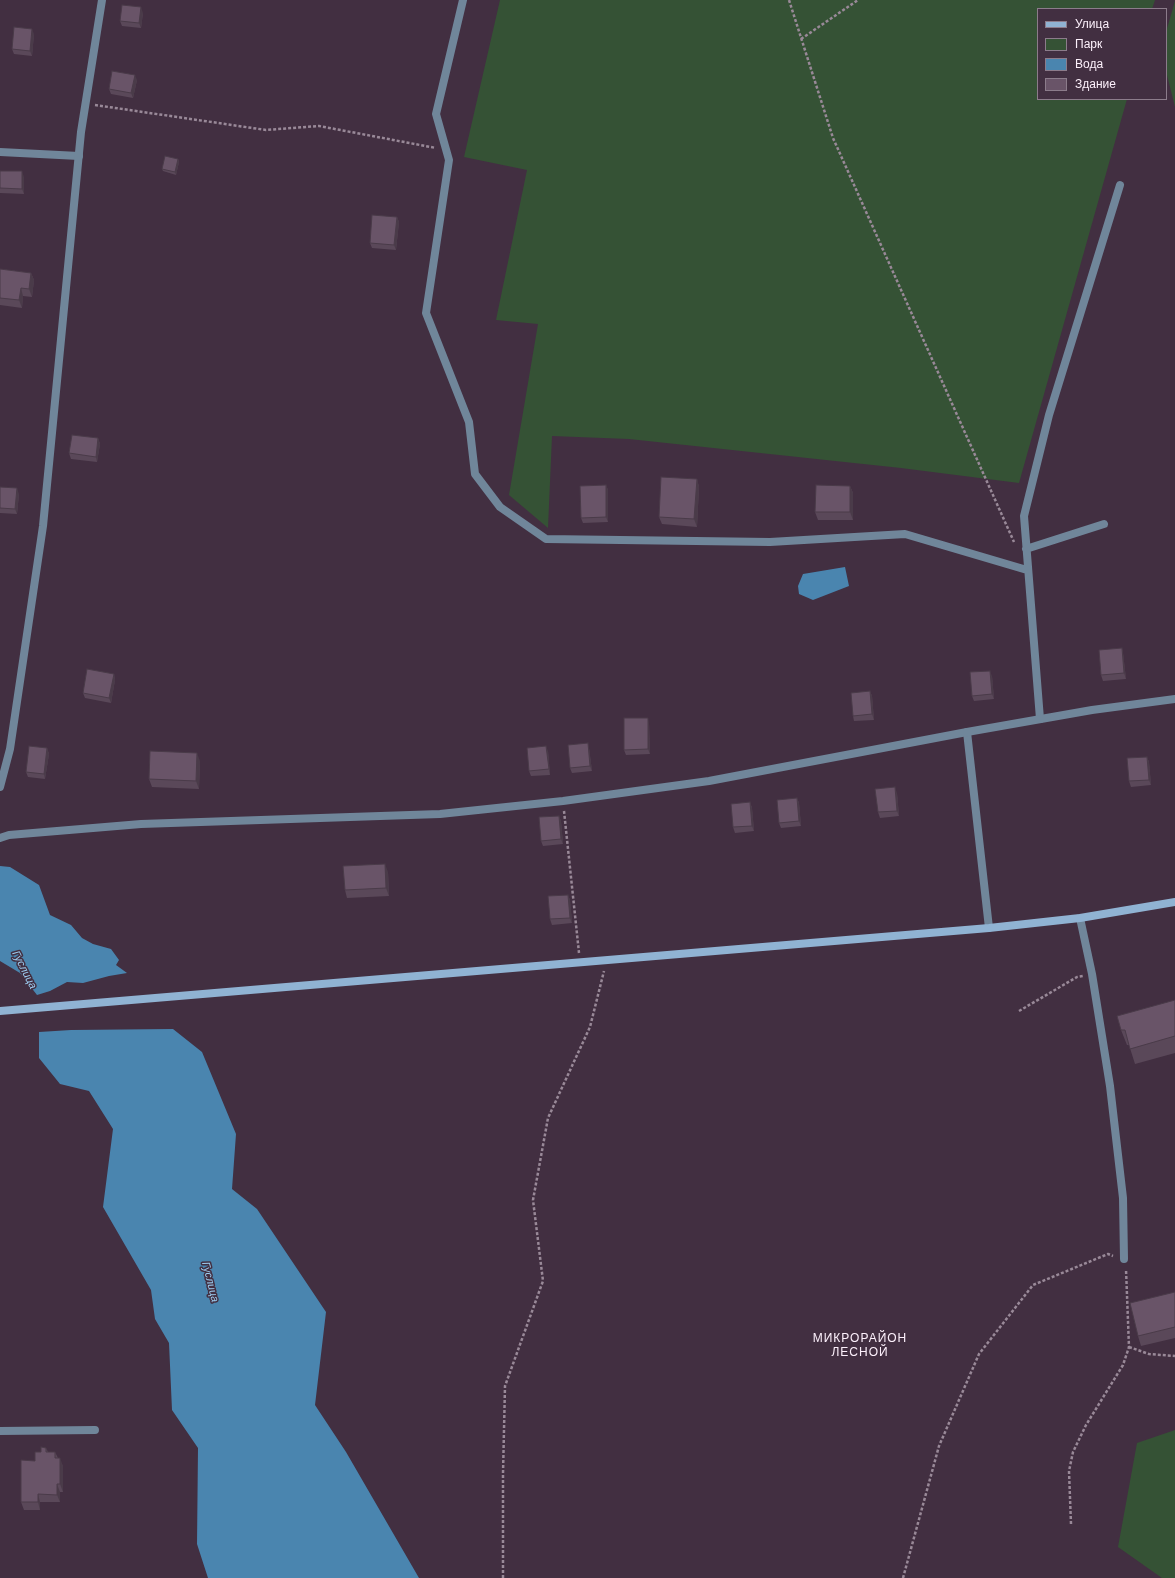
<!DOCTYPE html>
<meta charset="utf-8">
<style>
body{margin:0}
#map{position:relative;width:1175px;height:1578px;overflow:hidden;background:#422f41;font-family:Helvetica,sans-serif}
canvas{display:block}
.legend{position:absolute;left:1037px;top:8px;width:130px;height:92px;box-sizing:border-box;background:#422f41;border:1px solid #8c7c8b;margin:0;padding:5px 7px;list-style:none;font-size:12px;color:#fcf0fb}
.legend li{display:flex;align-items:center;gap:8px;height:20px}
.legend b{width:20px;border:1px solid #8c7c8b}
</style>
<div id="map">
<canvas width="1175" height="1578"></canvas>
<ul class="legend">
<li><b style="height:5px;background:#90b3d3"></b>Улица</li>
<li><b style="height:11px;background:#355235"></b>Парк</li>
<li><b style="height:11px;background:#4a85af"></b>Вода</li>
<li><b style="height:11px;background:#695468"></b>Здание</li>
</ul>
</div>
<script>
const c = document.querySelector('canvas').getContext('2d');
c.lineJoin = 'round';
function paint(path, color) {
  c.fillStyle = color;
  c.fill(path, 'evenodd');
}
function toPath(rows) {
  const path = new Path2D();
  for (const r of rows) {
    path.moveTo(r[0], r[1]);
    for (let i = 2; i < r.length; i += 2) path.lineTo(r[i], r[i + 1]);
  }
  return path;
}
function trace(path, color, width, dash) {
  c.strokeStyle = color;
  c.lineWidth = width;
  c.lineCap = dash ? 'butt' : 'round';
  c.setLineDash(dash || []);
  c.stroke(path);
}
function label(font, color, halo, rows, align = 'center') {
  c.font = font + ' Helvetica,sans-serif';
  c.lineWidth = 3;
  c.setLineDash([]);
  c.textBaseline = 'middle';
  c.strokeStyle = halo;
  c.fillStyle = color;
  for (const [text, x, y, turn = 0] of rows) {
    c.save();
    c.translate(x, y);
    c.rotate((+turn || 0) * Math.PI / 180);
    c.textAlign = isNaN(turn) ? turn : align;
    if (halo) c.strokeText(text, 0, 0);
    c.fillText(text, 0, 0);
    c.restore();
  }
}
paint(toPath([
 [500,0,1155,0,1152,9,1038,9,1038,99,1127,99,1019,483,901,468,629,439,552,436,548,528,509,495,538,324,496,320,527,170,464,157],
 [1175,1,1175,107,1166,71,1166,32],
 [1175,1430,1175,1578,1162,1578,1118,1547,1137,1443]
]), '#355235');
paint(toPath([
 [845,567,849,586,813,600,799,594,798,586,803,574],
 [0,866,10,867,39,885,50,915,71,925,82,938,93,944,111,949,119,960,116,965,127,973,109,976,83,983,67,982,50,991,37,995,20,973,0,961],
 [173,1029,202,1052,236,1134,232,1189,257,1209,326,1312,315,1405,346,1452,419,1578,208,1578,197,1544,198,1448,172,1410,169,1343,155,1319,151,1290,103,1207,113,1129,89,1091,60,1084,39,1058,39,1032,71,1030]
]), '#4a85af');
trace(toPath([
 [789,0,833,138,1014,542],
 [801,39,858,0],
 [95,105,266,130,319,126,436,148],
 [564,811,579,953],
 [1019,1011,1077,977,1083,976],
 [1129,1347,1149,1354,1175,1356],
 [1071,1524,1069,1471,1073,1452,1086,1425,1123,1365,1129,1347,1126,1269],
 [503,1578,503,1474,505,1386,543,1281,533,1200,548,1118,590,1027,604,971],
 [903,1578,939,1446,979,1354,1033,1285,1108,1254,1113,1256]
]), '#998998', 2.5, [3, 2]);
trace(toPath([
 [463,0,436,114,449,160,426,313,469,422,475,474,500,507,546,539,770,542,905,534,1027,570],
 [0,152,79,156],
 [1026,549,1104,524],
 [1040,719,1024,516,1049,415,1120,185],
 [967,732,989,928],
 [1080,918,1092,974,1110,1086,1123,1198,1124,1259],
 [0,1431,95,1430]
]), '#70869a', 8);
trace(toPath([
 [0,787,10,749,43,526,81,132,102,0],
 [0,838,9,835,141,824,440,814,563,801,709,781,967,732,1092,710,1175,699]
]), '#70869a', 8);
trace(toPath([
 [0,1011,989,928,1080,918,1175,902]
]), '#90b3d3', 8);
paint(toPath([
 [143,13,141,28,122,26,120,21],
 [34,34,32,56,14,54,12,49],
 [137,80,133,98,111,94,109,89],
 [178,159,179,162,176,175,163,171,162,169],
 [0,171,24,177,24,194,0,193],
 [397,217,399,222,396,250,372,248,370,243],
 [0,269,31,273,34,280,32,297,23,296,22,308,0,305],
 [98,438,100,444,97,462,71,459,69,453],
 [697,479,699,487,697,527,662,524,659,517],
 [606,485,608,490,608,522,583,523,581,518],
 [850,486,853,493,853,520,818,520,815,512],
 [0,487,19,494,17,514,0,513],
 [1122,648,1123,653,1126,679,1103,681,1101,675],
 [114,674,115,680,111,703,85,698,83,693],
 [992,676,994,699,974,701,972,696],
 [870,691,872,696,874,720,854,721,853,716],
 [649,723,650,754,626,755,624,750],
 [47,748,49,754,45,779,28,777,26,772],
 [589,748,592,771,572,773,570,768],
 [548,751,550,775,531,776,529,771],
 [1147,757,1149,762,1151,785,1131,787,1129,781],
 [200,761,199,789,152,787,149,779],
 [897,793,899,816,880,818,878,812],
 [797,798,799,803,801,826,781,828,779,823],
 [750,802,752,808,754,831,735,833,733,827],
 [559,816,561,821,563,844,543,846,541,841],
 [388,872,389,896,347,898,345,890],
 [568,895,570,900,572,923,552,925,550,919],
 [1175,1000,1175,1053,1135,1064,1129,1045,1127,1045,1121,1030],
 [1175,1292,1175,1338,1141,1346,1138,1336],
 [46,1448,48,1452,55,1452,58,1458,63,1466,63,1492,60,1492,60,1502,40,1502,40,1510,24,1510,21,1502,35,1461,41,1452]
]), '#5a4859');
paint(toPath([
 [141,7,143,13,141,28,139,23],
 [32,29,34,34,32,56,30,51],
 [135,75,137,80,133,98,131,93],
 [178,159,179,162,176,175,175,172],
 [22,171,24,177,24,194,22,189],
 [397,217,399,222,396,250,394,245],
 [31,273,34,280,32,297,29,289],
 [21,288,23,296,22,308,19,300],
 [98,438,100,444,97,462,96,457],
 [697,479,699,487,697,527,694,519],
 [606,485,608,490,608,522,606,517],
 [850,486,853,493,853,520,850,512],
 [17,488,19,494,17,514,15,509],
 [1122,648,1123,653,1126,679,1124,673],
 [990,671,992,676,994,699,992,694],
 [114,674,115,680,111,703,109,698],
 [870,691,872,696,874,720,872,714],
 [648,718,649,723,650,754,648,749],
 [588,743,589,748,592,771,590,766],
 [546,746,548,751,550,775,549,769],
 [47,748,49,754,45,779,44,774],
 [197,753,200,761,199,789,196,781],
 [1147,757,1149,762,1151,785,1149,780],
 [895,787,897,793,899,816,897,811],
 [797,798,799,803,801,826,799,821],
 [750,802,752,808,754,831,752,826],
 [559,816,561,821,563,844,561,839],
 [385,864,388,872,389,896,386,888],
 [568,895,570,900,572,923,570,918],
 [60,1458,63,1466,63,1492,60,1484],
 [57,1484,60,1492,60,1502,57,1495],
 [38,1494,40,1502,40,1510,38,1502]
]), '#4a3b49');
const building = toPath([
 [122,5,141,7,139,23,120,21,122,5],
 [14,27,32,29,30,51,12,49,14,27],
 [112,71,135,75,131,93,109,89,112,71],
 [165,156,178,159,175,172,162,169,165,156],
 [0,171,22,171,22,189,0,188,0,171],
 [372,215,397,217,394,245,370,243,372,215],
 [0,269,31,273,29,289,21,288,19,300,0,298,0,269],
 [72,435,98,438,96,457,69,453,72,435],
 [661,477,697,479,694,519,659,517,661,477],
 [606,485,606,517,581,518,580,486,606,485],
 [816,485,850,486,850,512,815,512,816,485],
 [0,487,17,488,15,509,0,508,0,487],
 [1122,648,1124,673,1101,675,1099,650,1122,648],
 [87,669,114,674,109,698,83,693,87,669],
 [990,671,992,694,972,696,970,672,990,671],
 [870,691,872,714,853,716,851,693,870,691],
 [624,718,648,718,648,749,624,750,624,718],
 [588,743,590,766,570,768,568,745,588,743],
 [29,746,47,748,44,774,26,772,29,746],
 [546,746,549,769,529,771,527,748,546,746],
 [150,751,197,753,196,781,149,779,150,751],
 [1147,757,1149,780,1129,781,1127,758,1147,757],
 [895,787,897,811,878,812,875,789,895,787],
 [797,798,799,821,779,823,777,800,797,798],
 [750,802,752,826,733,827,731,804,750,802],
 [559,816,561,839,541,841,539,817,559,816],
 [385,864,386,888,345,890,343,866,385,864],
 [568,895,570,918,550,919,548,896,568,895],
 [1175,1000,1175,1036,1130,1049,1125,1030,1121,1030,1117,1016,1175,1000],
 [1175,1292,1175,1327,1138,1336,1130,1303,1175,1292],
 [41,1447,46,1448,46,1452,55,1452,55,1458,60,1458,60,1484,57,1484,57,1495,38,1494,38,1502,21,1502,21,1460,35,1461,35,1452,41,1452,41,1447]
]);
paint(building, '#695468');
trace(building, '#4a3b49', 1);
label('italic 11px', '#9ecef2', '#422f41', [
 ["Гуслица",24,970,63],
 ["Гуслица",210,1282,76]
]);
c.letterSpacing = '1px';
label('12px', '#fcf0fb', '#422f41', [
 ["МИКРОРАЙОН",860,1339],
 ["ЛЕСНОЙ",860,1353]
]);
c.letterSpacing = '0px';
</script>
